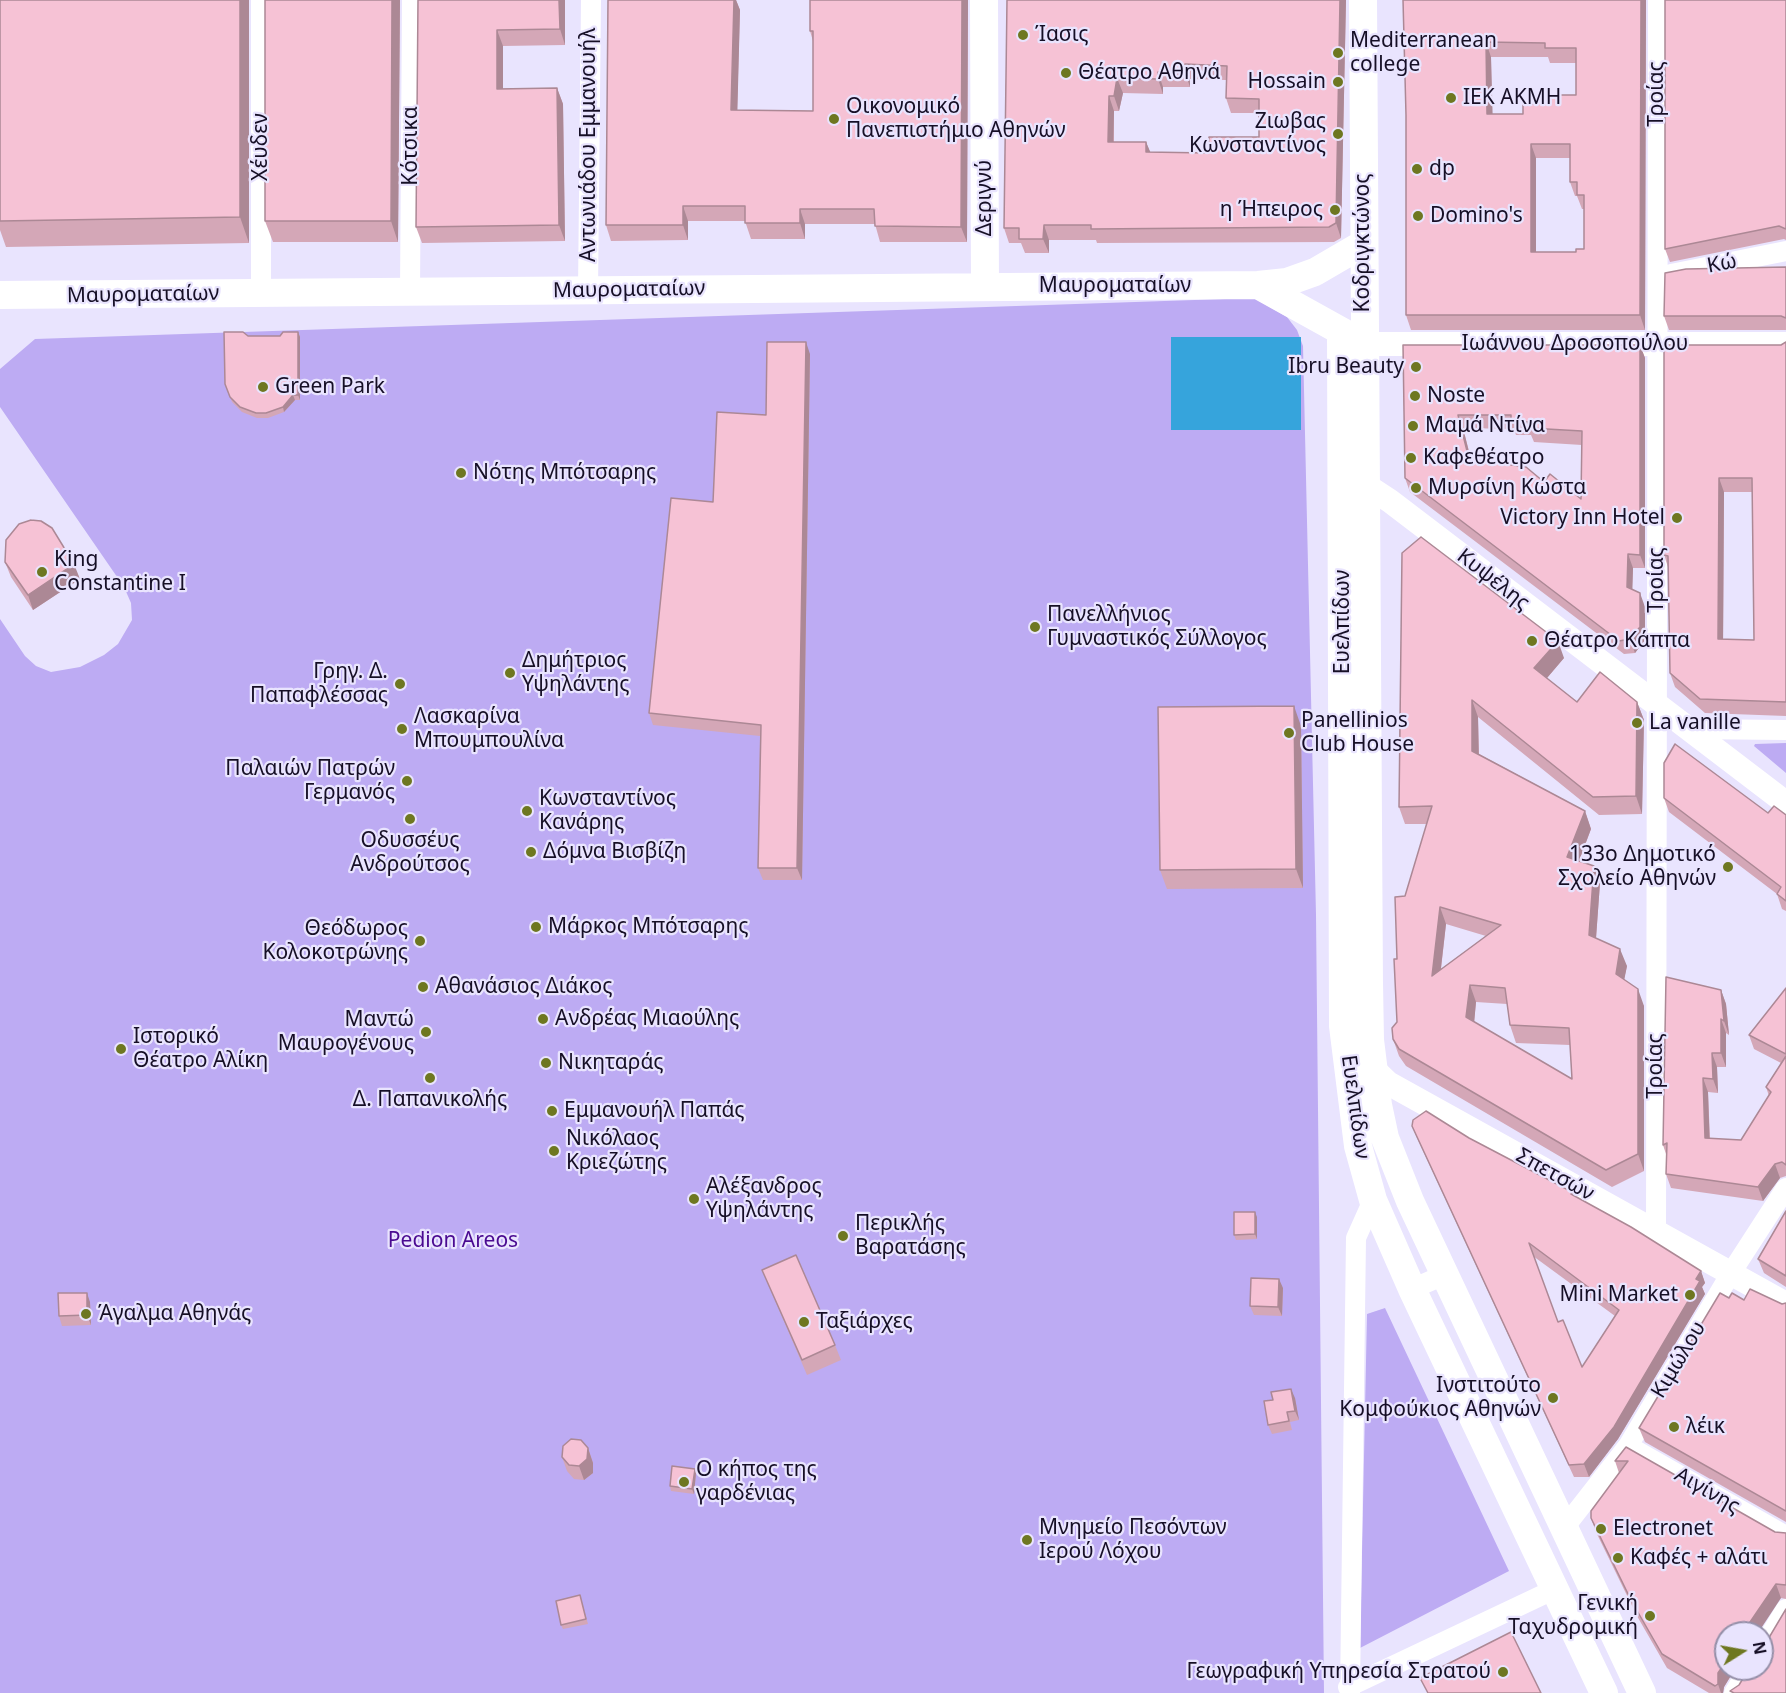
<!DOCTYPE html>
<meta charset="utf-8">
<style>
body{margin:0}
#map{position:relative;width:1786px;height:1693px;overflow:hidden;background:#e9e4fe;font-family:"Noto Sans",sans-serif}
canvas{display:block}
.north{position:absolute;left:1714px;top:1621px;width:60px;height:60px;box-sizing:border-box;background:#e9e4fe;border:2px solid #958fa8;border-radius:50%;rotate:79deg;font-size:16px;font-weight:700;line-height:24px;text-align:center;color:#160f26}
.north::after{content:'';display:block;margin:auto;width:21px;height:27px;background:#6e7721;clip-path:polygon(50% 0,100% 100%,50% 72%,0 100%)}
</style>
<div id="map">
<canvas width="1786" height="1693"></canvas>
<div class="north">N</div>
</div>
<script>
const c = document.querySelector('canvas').getContext('2d');
c.lineJoin = 'round';
function paint(path, color) {
  c.fillStyle = color;
  c.fill(path, 'evenodd');
}
function toPath(rows) {
  const path = new Path2D();
  for (const r of rows) {
    path.moveTo(r[0], r[1]);
    for (let i = 2; i < r.length; i += 2) path.lineTo(r[i], r[i + 1]);
  }
  return path;
}
function trace(path, color, width, dash) {
  c.strokeStyle = color;
  c.lineWidth = width;
  c.lineCap = dash ? 'butt' : 'round';
  c.setLineDash(dash || []);
  c.stroke(path);
}
function label(font, color, halo, rows, align = 'center') {
  c.font = font + ' "Noto Sans",sans-serif';
  c.lineWidth = 4.5;
  c.setLineDash([]);
  c.textBaseline = 'middle';
  c.strokeStyle = halo;
  c.fillStyle = color;
  for (const [text, x, y, turn = 0] of rows) {
    c.save();
    c.translate(x, y);
    c.rotate((+turn || 0) * Math.PI / 180);
    c.textAlign = isNaN(turn) ? turn : align;
    if (halo) c.strokeText(text, 0, 0);
    c.fillText(text, 0, 0);
    c.restore();
  }
}
paint(toPath([
 [1254,298,1287,317,1297,330,1303,346,1316,915,1324,1693,0,1693,0,619,25,656,36,666,51,672,80,667,104,655,118,644,132,620,131,603,124,587,0,407,0,369,35,339],
 [1786,743,1786,773,1754,746,1755,744],
 [1385,1308,1509,1571,1360,1648,1367,1314]
]), '#bdabf3');
paint(toPath([
 [1171,337,1301,337,1301,430,1171,430]
]), '#36a4dc');
trace(toPath([
 [261,0,261,294],
 [1671,274,1786,251],
 [588,291,591,0],
 [410,292,412,0],
 [1688,729,1786,730],
 [1656,1232,1658,0],
 [1412,1289,1444,1275],
 [1628,1446,1786,1536],
 [1564,1528,1628,1446,1731,1273,1786,1188],
 [1762,1648,1786,1609],
 [1348,1687,1553,1590],
 [1350,1693,1356,1238,1373,1200],
 [1734,1693,1749,1669]
]), '#fff', 20);
trace(toPath([
 [1363,344,1786,344],
 [1355,478,1390,501,1786,803],
 [1365,1061,1388,1083,1786,1304]
]), '#fff', 24);
trace(toPath([
 [984,0,985,287],
 [1363,0,1369,983,1370,1040,1378,1105,1385,1138,1410,1201,1642,1693],
 [1258,285,1359,341],
 [0,295,1258,285,1287,282,1315,272,1363,244],
 [1341,331,1343,1026,1358,1146,1373,1200,1412,1289,1604,1693]
]), '#fff', 28);
paint(toPath([
 [0,0,249,0,249,243,6,247,0,230],
 [265,0,400,0,398,242,273,242,265,221],
 [418,0,565,0,565,45,503,46,503,89,557,88,563,104,565,241,422,243,416,227],
 [608,0,736,0,740,10,737,110,813,111,813,41,810,31,810,0,968,0,967,242,880,242,875,224,805,224,805,239,751,239,745,221,688,221,688,240,611,241,606,225],
 [1007,0,1346,0,1341,238,1334,242,1097,243,1096,240,1049,240,1049,253,1025,253,1021,243,1009,243,1004,228],
 [1190,79,1226,80,1226,98,1231,113,1259,113,1259,137,1208,153,1150,152,1146,142,1114,142,1114,111,1119,111,1123,93,1163,94,1163,87,1190,87],
 [1403,0,1646,0,1645,330,1411,330,1406,315,1406,115],
 [1491,57,1548,57,1550,63,1576,63,1576,95,1523,114,1492,114],
 [1536,158,1570,158,1570,182,1575,196,1577,196,1582,209,1584,209,1584,249,1576,252,1536,252],
 [1786,0,1786,240,1784,239,1670,262,1665,249],
 [1786,267,1786,330,1669,330,1664,316],
 [298,332,300,337,300,400,295,400,284,412,268,418,257,418,242,412,232,402,225,384,248,336,280,336],
 [1786,342,1786,716,1705,713,1675,687,1670,673,1668,567,1664,555,1781,345],
 [1724,492,1752,492,1754,640,1723,639],
 [1403,345,1640,345,1645,358,1645,568,1633,568,1632,590,1645,607,1645,640,1635,653,1624,654,1410,492,1405,478],
 [1463,428,1514,429,1516,435,1531,435,1534,442,1582,445,1581,499,1544,482,1471,459],
 [810,354,802,880,763,880,758,868,760,736,653,725,649,713,713,502,766,415],
 [1402,553,1564,658,1547,678,1577,702,1637,702,1644,720,1642,814,1599,815,1478,717,1479,754,1585,811,1591,829,1579,861,1600,883,1596,938,1627,966,1624,979,1644,1006,1644,1171,1612,1187,1406,1066,1399,1056,1393,1039,1397,1022,1397,959,1405,896,1427,824,1405,824,1399,807],
 [1446,924,1486,936,1441,969],
 [1476,1002,1507,1004,1510,1025,1516,1043,1570,1045,1572,1079,1474,1022],
 [5,562,80,579,33,610,11,577],
 [1301,726,1303,888,1167,889,1160,870],
 [1664,798,1768,813,1786,815,1786,911,1782,909,1777,894,1669,812],
 [1786,988,1786,1176,1780,1178,1763,1201,1671,1188,1666,1174,1666,1154,1663,1145,1721,990,1726,1004,1729,1035,1726,1033,1726,1067,1717,1067,1718,1093,1708,1092,1710,1139,1741,1140,1769,1096,1766,1087,1781,1063,1754,1049,1749,1035],
 [1412,1126,1469,1138,1574,1193,1575,1196,1701,1271,1705,1283,1702,1287,1705,1294,1618,1439,1589,1477,1574,1477,1417,1138],
 [1533,1256,1615,1316,1582,1367,1558,1322],
 [1786,1211,1786,1287,1764,1273,1758,1259],
 [1257,1217,1257,1239,1236,1240,1234,1235],
 [762,1270,835,1345,841,1360,807,1375],
 [1283,1288,1282,1316,1254,1315,1250,1306],
 [1729,1298,1782,1304,1786,1303,1786,1522,1645,1442,1639,1428],
 [90,1302,91,1325,62,1326,59,1316],
 [1295,1398,1299,1420,1290,1422,1292,1430,1272,1434,1268,1425],
 [1626,1447,1775,1532,1786,1533,1786,1599,1781,1598,1726,1633,1726,1669,1735,1669,1724,1687,1723,1693,1709,1693,1667,1668,1637,1616,1596,1532,1591,1518,1619,1473,1615,1461],
 [588,1448,593,1463,593,1473,584,1480,574,1479,567,1471,562,1457],
 [695,1469,696,1473,694,1494,671,1491,670,1486],
 [580,1595,588,1624,563,1629,561,1625]
]), '#d4a7b7');
paint(toPath([
 [240,0,249,0,249,243,240,217],
 [392,0,400,0,398,242,391,221],
 [559,0,565,0,565,45,560,29],
 [734,0,736,0,740,10,737,126,731,110],
 [962,0,968,0,967,242,961,227],
 [1340,0,1346,0,1341,238,1336,223],
 [1641,0,1646,0,1645,330,1640,315],
 [497,30,503,46,503,105,497,89],
 [1486,42,1491,57,1493,128,1487,114],
 [1185,64,1190,79,1190,87,1185,72],
 [1158,72,1163,87,1163,94,1158,79],
 [1117,78,1123,93,1119,111,1114,96],
 [557,88,563,104,565,241,559,225],
 [1109,96,1114,111,1113,156,1108,142],
 [1146,142,1152,156,1146,152],
 [1531,144,1536,158,1536,266,1531,252],
 [683,206,688,221,688,240,683,225],
 [800,209,805,224,805,239,800,223],
 [1044,225,1049,240,1049,253,1043,239],
 [298,332,300,337,300,400,298,395],
 [806,342,810,354,802,880,797,868],
 [1640,345,1645,358,1645,568,1640,555],
 [293,395,295,400,284,412,283,407],
 [1458,415,1463,428,1474,472,1469,459],
 [1719,478,1724,492,1723,652,1718,639],
 [1628,554,1633,568,1632,601,1627,587],
 [74,564,80,579,33,610,28,595],
 [1640,593,1645,607,1645,640,1635,653,1630,639],
 [1558,641,1564,658,1541,685,1534,668],
 [1472,700,1478,717,1479,768,1472,751],
 [1637,702,1644,720,1642,814,1636,796],
 [1294,706,1301,726,1303,888,1296,869],
 [1585,811,1591,829,1574,874,1567,857],
 [1594,866,1600,883,1595,952,1589,935],
 [1440,907,1446,924,1438,993,1432,976],
 [1620,949,1627,966,1622,991,1616,974],
 [1470,985,1476,1002,1473,1035,1466,1017],
 [1638,989,1644,1006,1644,1171,1638,1154],
 [1721,990,1726,1004,1729,1035,1724,1021],
 [1721,1019,1726,1033,1726,1067,1721,1053],
 [1712,1053,1717,1067,1718,1093,1713,1079],
 [1703,1078,1708,1092,1710,1152,1705,1138],
 [1775,1164,1780,1178,1763,1201,1758,1187],
 [1255,1212,1257,1217,1257,1239,1255,1234],
 [1701,1271,1705,1283,1702,1287,1705,1294,1618,1439,1589,1477,1584,1464],
 [1279,1279,1283,1288,1282,1316,1278,1307],
 [87,1293,90,1302,91,1325,87,1315],
 [1291,1389,1295,1398,1299,1420,1295,1411],
 [588,1448,593,1463,593,1473,584,1480,579,1466],
 [695,1469,696,1473,694,1494,692,1489],
 [1776,1584,1781,1598,1758,1633,1746,1633,1746,1628],
 [1726,1661,1726,1669,1735,1669,1724,1687,1723,1693,1721,1693,1718,1684,1718,1673]
]), '#ac8895');
const building = toPath([
 [0,0,240,0,240,217,0,221,0,0],
 [265,0,392,0,391,221,265,221,265,0],
 [418,0,559,0,560,29,497,30,497,89,557,88,559,225,416,227,418,0],
 [608,0,734,0,731,110,813,111,813,31,810,31,810,0,962,0,961,227,875,226,874,209,800,209,800,223,745,223,745,206,683,206,683,225,606,225,608,0],
 [1007,0,1340,0,1336,223,1329,227,1091,229,1091,225,1044,225,1043,239,1019,239,1019,228,1004,228,1007,0],
 [1185,64,1227,66,1226,98,1259,99,1259,137,1209,137,1208,153,1146,152,1146,142,1108,142,1109,96,1114,96,1117,78,1158,79,1158,72,1185,72,1185,64],
 [1403,0,1641,0,1640,315,1406,315,1406,115,1403,0],
 [1486,42,1545,43,1545,48,1576,48,1576,95,1538,95,1538,104,1523,104,1523,114,1487,114,1486,42],
 [1531,144,1570,144,1570,182,1577,182,1577,195,1584,195,1584,249,1576,249,1576,252,1531,252,1531,144],
 [1665,0,1786,0,1786,229,1779,226,1665,249,1665,0],
 [1786,267,1786,318,1781,316,1664,316,1665,273,1686,269,1786,267],
 [224,332,243,332,248,336,280,336,283,332,298,332,298,395,293,395,283,407,266,413,256,413,240,407,230,397,225,384,224,332],
 [767,342,806,342,797,868,758,868,761,725,649,713,671,498,713,502,717,412,766,415,767,342],
 [1786,342,1786,702,1700,699,1670,673,1668,556,1664,555,1664,345,1781,345,1786,342],
 [1719,478,1752,478,1754,640,1718,639,1719,478],
 [1403,345,1640,345,1640,555,1628,554,1627,587,1640,593,1640,627,1630,639,1619,641,1405,478,1403,345],
 [1458,415,1511,415,1511,421,1529,422,1529,428,1582,431,1581,499,1550,474,1544,482,1526,467,1469,459,1458,415],
 [31,520,41,521,52,528,74,564,28,595,5,562,6,540,19,524,31,520],
 [1421,537,1558,641,1534,668,1577,702,1600,672,1637,702,1636,796,1593,797,1472,700,1472,751,1585,811,1567,857,1594,866,1589,935,1620,949,1616,974,1638,989,1638,1154,1606,1170,1399,1049,1393,1039,1392,1028,1397,1022,1394,959,1397,959,1395,897,1405,896,1432,806,1399,807,1402,553,1421,537],
 [1440,907,1501,925,1432,976,1440,907],
 [1470,985,1505,988,1510,1025,1569,1028,1572,1079,1466,1017,1470,985],
 [1294,706,1296,869,1160,870,1158,707,1294,706],
 [1675,744,1768,813,1774,806,1786,815,1786,901,1777,894,1781,887,1664,798,1664,763,1675,744],
 [1666,977,1721,990,1724,1021,1721,1019,1721,1053,1712,1053,1713,1079,1703,1078,1705,1138,1741,1140,1771,1092,1766,1087,1786,1056,1786,1165,1782,1162,1775,1164,1758,1187,1666,1174,1667,1143,1663,1145,1666,977],
 [1786,988,1786,1054,1749,1035,1786,988],
 [1426,1111,1469,1138,1574,1193,1571,1194,1631,1227,1701,1271,1696,1279,1700,1281,1614,1427,1584,1464,1569,1465,1412,1126,1413,1120,1426,1111],
 [1529,1243,1619,1310,1582,1367,1563,1320,1558,1322,1529,1243],
 [1786,1211,1786,1276,1758,1259,1786,1211],
 [1234,1212,1255,1212,1255,1234,1234,1235,1234,1212],
 [796,1255,835,1345,802,1360,762,1270,796,1255],
 [1251,1278,1279,1279,1278,1307,1250,1306,1251,1278],
 [1750,1289,1782,1304,1786,1303,1786,1511,1639,1428,1720,1293,1729,1298,1732,1293,1744,1300,1750,1289],
 [58,1293,87,1293,87,1315,59,1316,58,1293],
 [1291,1389,1295,1411,1287,1412,1289,1421,1268,1425,1264,1401,1273,1400,1271,1392,1291,1389],
 [571,1439,581,1440,588,1448,587,1459,579,1466,569,1465,562,1457,563,1446,571,1439],
 [1626,1447,1775,1532,1786,1533,1786,1585,1776,1584,1746,1628,1746,1633,1726,1633,1726,1661,1718,1673,1718,1684,1715,1686,1662,1654,1632,1602,1591,1518,1591,1511,1628,1461,1615,1461,1626,1447],
 [672,1466,695,1469,692,1489,670,1486,672,1466],
 [580,1595,586,1619,561,1625,556,1601,580,1595],
 [1786,1609,1786,1693,1734,1693,1730,1691,1739,1685,1749,1669,1762,1669,1762,1643,1767,1641,1786,1609],
 [1511,1632,1541,1693,1428,1693,1420,1678,1511,1632]
]);
paint(building, '#f6c2d5');
trace(building, '#ac8895', 1.5);
for (const [x, y, r, color] of [
 [1023,35,6,"#6e7721"],
 [1338,53,6,"#6e7721"],
 [1066,73,6,"#6e7721"],
 [1338,82,6,"#6e7721"],
 [1451,98,6,"#6e7721"],
 [834,119,6,"#6e7721"],
 [1338,134,6,"#6e7721"],
 [1417,169,6,"#6e7721"],
 [1335,210,6,"#6e7721"],
 [1418,216,6,"#6e7721"],
 [1416,367,6,"#6e7721"],
 [263,387,6,"#6e7721"],
 [1415,396,6,"#6e7721"],
 [1413,426,6,"#6e7721"],
 [1411,458,6,"#6e7721"],
 [461,473,6,"#6e7721"],
 [1416,488,6,"#6e7721"],
 [1677,518,6,"#6e7721"],
 [42,572,6,"#6e7721"],
 [1035,627,6,"#6e7721"],
 [1532,641,6,"#6e7721"],
 [510,673,6,"#6e7721"],
 [400,684,6,"#6e7721"],
 [1637,723,6,"#6e7721"],
 [402,729,6,"#6e7721"],
 [1289,733,6,"#6e7721"],
 [407,781,6,"#6e7721"],
 [527,811,6,"#6e7721"],
 [410,819,6,"#6e7721"],
 [531,852,6,"#6e7721"],
 [1728,867,6,"#6e7721"],
 [536,927,6,"#6e7721"],
 [420,941,6,"#6e7721"],
 [423,987,6,"#6e7721"],
 [543,1019,6,"#6e7721"],
 [426,1032,6,"#6e7721"],
 [121,1049,6,"#6e7721"],
 [546,1063,6,"#6e7721"],
 [430,1078,6,"#6e7721"],
 [552,1111,6,"#6e7721"],
 [554,1151,6,"#6e7721"],
 [694,1199,6,"#6e7721"],
 [843,1236,6,"#6e7721"],
 [1690,1295,6,"#6e7721"],
 [86,1314,6,"#6e7721"],
 [804,1322,6,"#6e7721"],
 [1553,1398,6,"#6e7721"],
 [1674,1427,6,"#6e7721"],
 [684,1482,6,"#6e7721"],
 [1601,1529,6,"#6e7721"],
 [1027,1540,6,"#6e7721"],
 [1618,1558,6,"#6e7721"],
 [1650,1616,6,"#6e7721"],
 [1503,1672,6,"#6e7721"]
]) {
  const dot = new Path2D();
  dot.arc(x, y, r, 0, 2 * Math.PI);
  c.fillStyle = color;
  c.fill(dot);
  trace(dot, '#e9e4fe', 2);
}
label('21px', '#160f26', '#e9e4fe', [
 ["Ίασις",1035,35],
 ["Mediterranean",1350,41],
 ["college",1350,65],
 ["Θέατρο Αθηνά",1078,73],
 ["Hossain",1326,82,"right"],
 ["ΙΕΚ ΑΚΜΗ",1463,98],
 ["Οικονομικό",846,107],
 ["Πανεπιστήμιο Αθηνών",846,131],
 ["Ζιωβας",1326,122,"right"],
 ["Κωνσταντίνος",1326,146,"right"],
 ["dp",1429,169],
 ["η Ήπειρος",1323,210,"right"],
 ["Domino's",1430,216],
 ["Ibru Beauty",1404,367,"right"],
 ["Green Park",275,387],
 ["Noste",1427,396],
 ["Μαμά Ντίνα",1425,426],
 ["Καφεθέατρο",1423,458],
 ["Νότης Μπότσαρης",473,473],
 ["Μυρσίνη Κώστα",1428,488],
 ["Victory Inn Hotel",1665,518,"right"],
 ["King",54,560],
 ["Constantine I",54,584],
 ["Πανελλήνιος",1047,615],
 ["Γυμναστικός Σύλλογος",1047,639],
 ["Θέατρο Κάππα",1544,641],
 ["Δημήτριος",522,661],
 ["Υψηλάντης",522,685],
 ["Γρηγ. Δ.",388,672,"right"],
 ["Παπαφλέσσας",388,696,"right"],
 ["Λασκαρίνα",414,717],
 ["Μπουμπουλίνα",414,741],
 ["Panellinios",1301,721],
 ["Club House",1301,745],
 ["La vanille",1649,723],
 ["Παλαιών Πατρών",395,769,"right"],
 ["Γερμανός",395,793,"right"],
 ["Κωνσταντίνος",539,799],
 ["Κανάρης",539,823],
 ["Οδυσσέυς",410,841,"center"],
 ["Ανδρούτσος",410,865,"center"],
 ["Δόμνα Βισβίζη",543,852],
 ["133ο Δημοτικό",1716,855,"right"],
 ["Σχολείο Αθηνών",1716,879,"right"],
 ["Μάρκος Μπότσαρης",548,927],
 ["Θεόδωρος",408,929,"right"],
 ["Κολοκοτρώνης",408,953,"right"],
 ["Αθανάσιος Διάκος",435,987],
 ["Ανδρέας Μιαούλης",555,1019],
 ["Μαντώ",414,1020,"right"],
 ["Μαυρογένους",414,1044,"right"],
 ["Ιστορικό",133,1037],
 ["Θέατρο Αλίκη",133,1061],
 ["Νικηταράς",558,1063],
 ["Δ. Παπανικολής",430,1100,"center"],
 ["Εμμανουήλ Παπάς",564,1111],
 ["Νικόλαος",566,1139],
 ["Κριεζώτης",566,1163],
 ["Αλέξανδρος",706,1187],
 ["Υψηλάντης",706,1211],
 ["Περικλής",855,1224],
 ["Βαρατάσης",855,1248],
 ["Mini Market",1678,1295,"right"],
 ["Άγαλμα Αθηνάς",98,1314],
 ["Ταξιάρχες",816,1322],
 ["Ινστιτούτο",1541,1386,"right"],
 ["Κομφούκιος Αθηνών",1541,1410,"right"],
 ["λέικ",1686,1427],
 ["Ο κήπος της",696,1470],
 ["γαρδένιας",696,1494],
 ["Μνημείο Πεσόντων",1039,1528],
 ["Ιερού Λόχου",1039,1552],
 ["Electronet",1613,1529],
 ["Καφές + αλάτι",1630,1558],
 ["Γενική",1638,1604,"right"],
 ["Ταχυδρομική",1638,1628,"right"],
 ["Γεωγραφική Υπηρεσία Στρατού",1491,1672,"right"]
], 'left');
label('21px', '#160f26', '#e9e4fe', [
 ["Τροίας",1657,94,-90],
 ["Αντωνιάδου Εμμανουήλ",589,145,-90],
 ["Κότσικα",411,146,-90],
 ["Χέυδεν",261,147,-90],
 ["Δεριγνύ",985,198,-90],
 ["Κοδριγκτώνος",1363,243,-90],
 ["Κώ",1722,264,-11],
 ["Μαυροματαίων",1115,286],
 ["Μαυροματαίων",629,290,-1],
 ["Μαυροματαίων",143,295,-1],
 ["Ιωάννου Δροσοπούλου",1575,344],
 ["Κυψέλης",1493,580,38],
 ["Τροίας",1657,580,-90],
 ["Ευελπίδων",1343,622,-90],
 ["Τροίας",1656,1066,-90],
 ["Ευελπίδων",1355,1107,82],
 ["Σπετσών",1555,1175,29],
 ["Κιμώλου",1679,1360,-59],
 ["Αιγίνης",1707,1491,30]
]);
label('21px', '#4a0a91', '#e9e4fe', [
 ["Pedion Areos",453,1241]
]);
</script>
